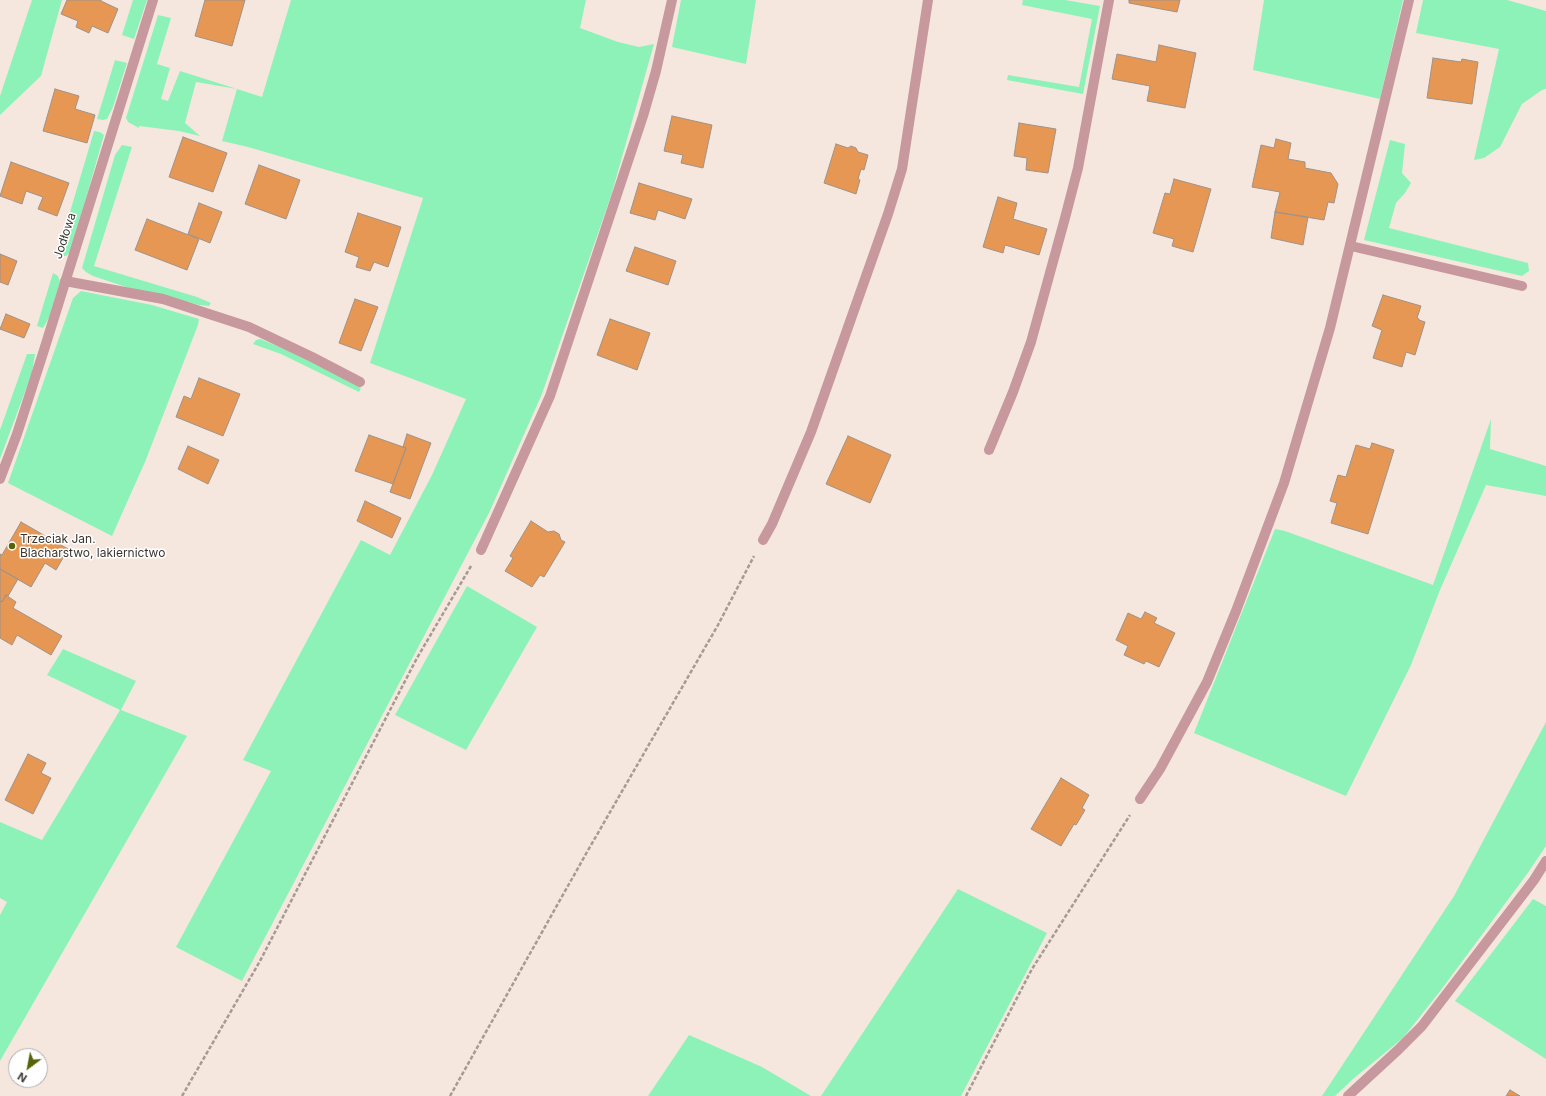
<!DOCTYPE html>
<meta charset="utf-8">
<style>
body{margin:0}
#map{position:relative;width:1546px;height:1096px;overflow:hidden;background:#f5e7de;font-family:Inter,sans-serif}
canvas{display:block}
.north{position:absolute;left:8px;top:1048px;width:40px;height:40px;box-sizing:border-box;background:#fff;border:1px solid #b0aead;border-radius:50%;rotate:212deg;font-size:11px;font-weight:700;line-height:16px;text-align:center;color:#3a3531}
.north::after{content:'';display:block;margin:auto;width:14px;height:18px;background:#566407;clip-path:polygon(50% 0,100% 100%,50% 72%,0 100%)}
</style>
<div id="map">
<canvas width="1546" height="1096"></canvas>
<div class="north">N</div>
</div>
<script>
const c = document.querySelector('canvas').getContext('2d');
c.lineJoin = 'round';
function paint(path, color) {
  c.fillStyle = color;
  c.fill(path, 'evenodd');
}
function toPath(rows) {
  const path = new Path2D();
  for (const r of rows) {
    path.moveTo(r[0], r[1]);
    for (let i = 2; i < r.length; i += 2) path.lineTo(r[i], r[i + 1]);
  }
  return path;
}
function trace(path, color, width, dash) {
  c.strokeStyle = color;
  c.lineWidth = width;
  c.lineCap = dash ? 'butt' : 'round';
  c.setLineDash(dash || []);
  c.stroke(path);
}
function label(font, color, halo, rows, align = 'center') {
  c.font = font + ' Inter,sans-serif';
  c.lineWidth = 3;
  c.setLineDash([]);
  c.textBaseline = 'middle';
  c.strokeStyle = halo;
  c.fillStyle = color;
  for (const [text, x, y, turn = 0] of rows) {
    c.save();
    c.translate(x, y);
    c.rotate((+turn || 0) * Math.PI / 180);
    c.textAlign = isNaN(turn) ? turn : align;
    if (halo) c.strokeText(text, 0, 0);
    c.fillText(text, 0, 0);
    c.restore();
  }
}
paint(toPath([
 [32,0,62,0,41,76,0,115,0,96],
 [133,0,147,0,134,39,122,35],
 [291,0,586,0,580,28,618,42,639,47,654,44,611,196,542,394,489,513,242,981,176,947,271,771,243,760,361,540,390,555,432,475,466,399,370,363,423,198,248,147,222,141,237,89,196,82,185,123,200,136,179,131,139,126,139,128,128,122,126,118,158,15,171,18,157,64,170,68,161,99,168,101,180,71,237,89,262,97],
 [681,0,756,0,746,64,672,47],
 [1023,0,1065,0,1100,6,1083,94,1007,80,1008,75,1079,87,1092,19,1022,5],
 [1264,0,1403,0,1380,99,1253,70],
 [1423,0,1507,0,1546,11,1546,89,1542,90,1522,104,1500,147,1484,158,1474,160,1499,49,1416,33],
 [115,60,127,63,113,107,107,119,103,120,97,119],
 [94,131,100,132,104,135,71,251,66,256,57,256],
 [1390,140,1405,144,1402,173,1411,183,1405,193,1396,203,1389,228,1528,263,1529,271,1522,276,1364,240],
 [122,145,132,147,94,266,197,297,211,303,209,306,199,305,129,288,93,276,86,272,82,268,115,155],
 [53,273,58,276,60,282,50,316,43,328,37,326],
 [81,291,152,305,199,319,198,325,145,462,112,536,8,483,73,298],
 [260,339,298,354,361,388,359,392,281,354,253,344,256,340],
 [27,354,35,354,32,373,0,459,0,430],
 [1491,419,1490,449,1546,466,1546,496,1486,485,1440,590,1411,665,1346,796,1194,733,1275,529,1285,531,1433,585],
 [467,586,537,627,466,750,395,715],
 [63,649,136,681,121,710,187,736,0,1061,0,915,7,902,0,898,0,822,42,840,120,710,47,675],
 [1546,722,1546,846,1527,874,1441,990,1403,1038,1353,1079,1335,1096,1322,1096,1454,896],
 [958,889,1047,933,961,1096,821,1096],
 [1533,899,1546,906,1546,1059,1455,1001],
 [689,1035,762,1067,811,1096,648,1096]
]), '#8df2b7');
const building = toPath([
 [67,0,101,0,101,1,118,9,108,33,92,26,89,33,76,27,78,21,61,14,67,0],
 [205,0,245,0,232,46,195,36,205,0],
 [1129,0,1180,0,1177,12,1129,3,1129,0],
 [1159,45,1196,53,1185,108,1147,101,1150,86,1112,79,1117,54,1156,62,1159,45],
 [1433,58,1461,62,1462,59,1478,62,1472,104,1427,98,1433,58],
 [55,89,79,96,75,109,95,115,87,143,43,131,55,89],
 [672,116,712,125,703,168,681,163,683,155,664,151,672,116],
 [1019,123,1056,129,1048,173,1026,170,1027,158,1014,156,1019,123],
 [183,137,227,153,213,192,169,177,183,137],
 [1276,139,1291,143,1288,159,1305,162,1305,168,1331,173,1338,184,1334,203,1328,202,1324,220,1275,212,1280,192,1252,187,1261,145,1274,148,1276,139],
 [836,144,848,148,851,146,856,148,858,152,868,155,864,170,861,169,858,179,860,180,856,194,824,183,836,144],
 [11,162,69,183,57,216,38,209,43,197,26,191,22,204,0,196,11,162],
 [259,165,300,180,286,219,245,204,259,165],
 [1174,179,1211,189,1193,252,1172,246,1174,239,1153,233,1165,193,1170,194,1174,179],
 [639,183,692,199,685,219,658,210,655,220,630,213,639,183],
 [998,197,1017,203,1013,219,1047,229,1039,255,1005,245,1003,253,983,247,998,197],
 [199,203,222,212,210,243,188,234,199,203],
 [1275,212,1308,217,1303,245,1271,238,1275,212],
 [358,213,401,227,388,267,374,262,370,271,356,267,359,257,345,252,358,213],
 [147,219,199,239,187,270,135,250,147,219],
 [635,247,676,261,668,285,626,271,635,247],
 [0,254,17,261,8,285,0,282,0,254],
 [1383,295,1421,306,1417,318,1419,319,1419,320,1425,322,1415,355,1406,352,1402,367,1373,358,1382,330,1372,326,1383,295],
 [355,299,378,307,361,351,339,343,355,299],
 [6,314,30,324,24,338,0,329,6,314],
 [610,319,650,333,637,370,597,355,610,319],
 [199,378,240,394,223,436,176,417,184,396,191,399,199,378],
 [407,434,431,443,410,499,390,492,406,448,403,447,407,434],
 [369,435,406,448,393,484,355,471,369,435],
 [848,436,891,455,870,503,826,484,848,436],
 [1372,443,1394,450,1368,534,1331,523,1337,503,1330,501,1338,475,1346,477,1356,445,1370,449,1372,443],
 [188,446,219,460,208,484,178,469,188,446],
 [365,501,401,518,392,538,357,521,365,501],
 [531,521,548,532,554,531,559,534,561,540,565,542,544,577,540,575,532,587,505,571,513,558,510,556,531,521],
 [21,522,68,549,56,570,45,563,31,587,0,569,0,554,2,555,21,522],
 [0,569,18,579,8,596,6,595,2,602,0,601,0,569],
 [6,595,16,602,13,608,62,636,51,655,17,635,12,645,0,638,0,601,2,602,6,595],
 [1145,612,1157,618,1154,623,1175,633,1159,667,1146,661,1144,664,1124,655,1128,646,1116,640,1128,613,1141,619,1145,612],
 [28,754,46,763,41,773,51,778,33,814,5,800,28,754],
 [1061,778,1089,795,1082,808,1085,810,1076,825,1074,824,1061,846,1031,829,1061,778],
 [1510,1090,1520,1096,1506,1096,1510,1090]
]);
paint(building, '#e59753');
trace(building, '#9f9289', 1);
trace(toPath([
 [182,1096,260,961,417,658,471,566],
 [450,1096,587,852,718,625,754,556],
 [966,1096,1032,969,1130,815]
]), '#a59b94', 2.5, [4, 2]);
trace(toPath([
 [1351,246,1522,286],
 [65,281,163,299,249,327,312,357,360,382],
 [989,450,1013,392,1031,342,1065,218,1078,168,1109,0],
 [763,540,772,524,811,432,888,214,902,169,928,0],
 [481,550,550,396,643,116,656,71,672,0],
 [1140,799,1160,769,1207,682,1236,611,1284,483,1330,328,1409,0],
 [1348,1096,1398,1050,1422,1026,1534,880,1546,861]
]), '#c7989d', 10);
trace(toPath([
 [0,479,17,434,44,350,153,0]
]), '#c7989d', 10);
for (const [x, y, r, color] of [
 [12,546,4,"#566407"]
]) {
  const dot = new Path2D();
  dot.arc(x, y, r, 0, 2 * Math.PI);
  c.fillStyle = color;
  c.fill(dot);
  trace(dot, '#fff', 1.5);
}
label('12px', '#3a3531', '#fff', [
 ["Jodłowa",65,236,-72]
]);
label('12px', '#3a3531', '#fff', [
 ["Trzeciak Jan.",20,539],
 ["Blacharstwo, lakiernictwo",20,553]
], 'left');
</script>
